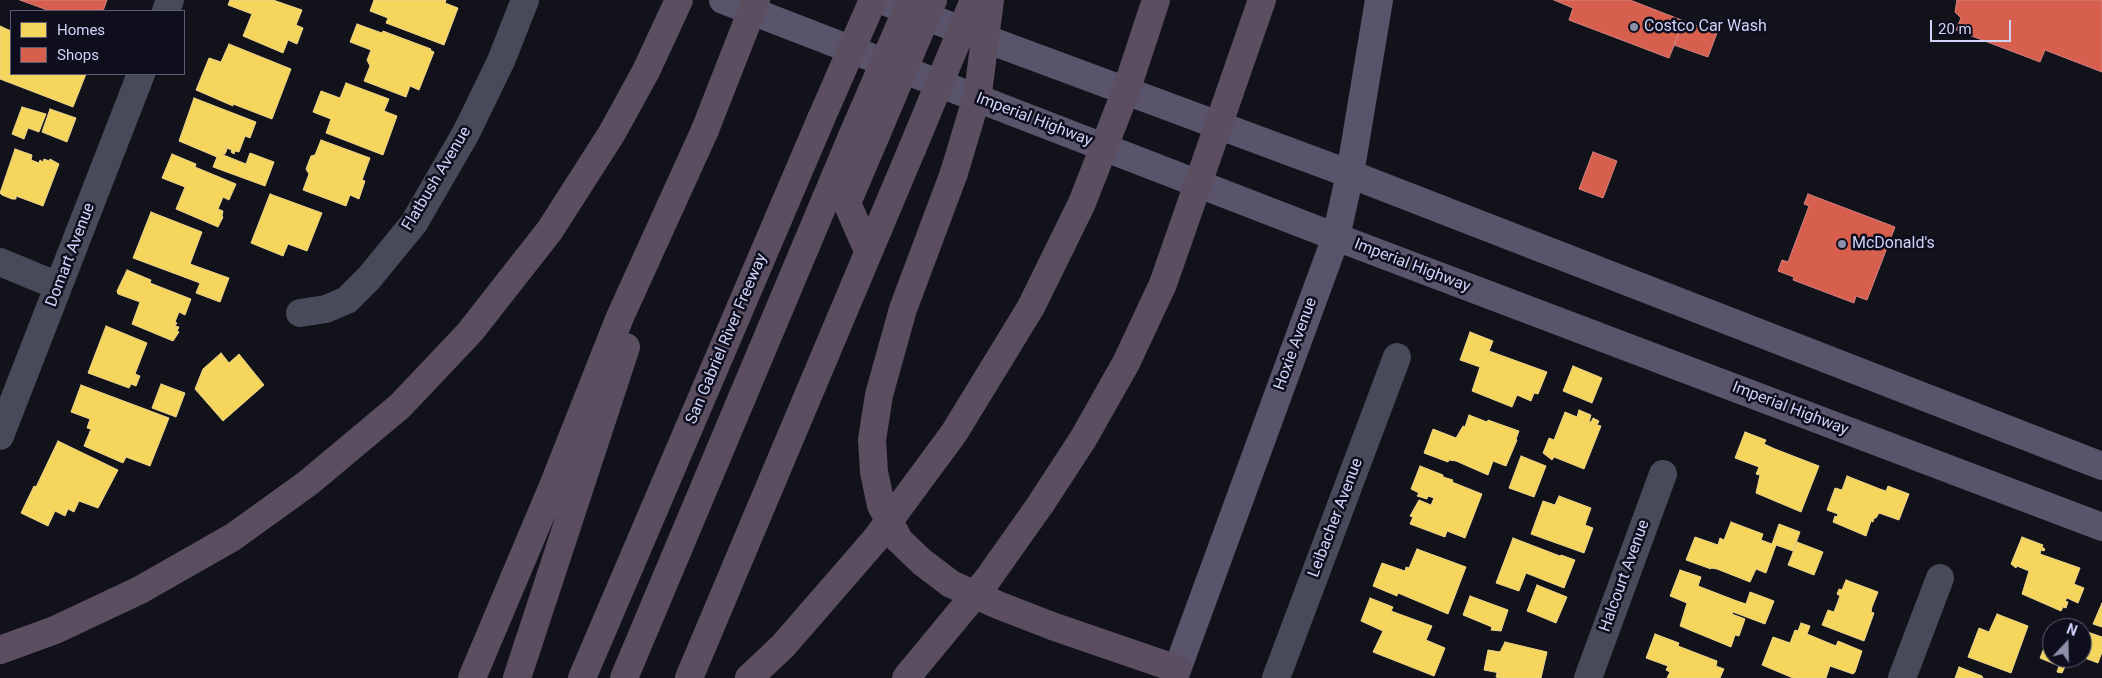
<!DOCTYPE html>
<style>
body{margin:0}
#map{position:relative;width:2102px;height:678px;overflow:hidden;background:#12121a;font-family:Roboto,sans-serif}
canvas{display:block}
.legend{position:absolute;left:10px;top:10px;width:175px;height:65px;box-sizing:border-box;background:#0e0e1d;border:1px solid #5c5d75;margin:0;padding:6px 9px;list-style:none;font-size:15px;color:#d0d3f9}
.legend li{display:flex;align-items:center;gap:10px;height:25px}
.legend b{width:25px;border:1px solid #5c5d75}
.north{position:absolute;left:2042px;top:618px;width:50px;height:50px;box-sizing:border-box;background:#0e0e1d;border:1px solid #5c5d75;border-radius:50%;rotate:21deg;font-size:14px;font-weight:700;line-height:20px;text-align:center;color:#d0d3f9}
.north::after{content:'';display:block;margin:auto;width:18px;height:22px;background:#8e8fab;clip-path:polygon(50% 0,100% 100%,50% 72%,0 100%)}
.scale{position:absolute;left:1930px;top:20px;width:81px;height:22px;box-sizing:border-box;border:2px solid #d0d3f9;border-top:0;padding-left:6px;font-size:15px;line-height:18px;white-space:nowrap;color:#d0d3f9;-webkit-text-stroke:4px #0e0e1d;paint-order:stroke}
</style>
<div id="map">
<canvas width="2102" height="678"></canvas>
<ul class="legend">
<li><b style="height:14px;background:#f6d55c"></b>Homes</li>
<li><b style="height:14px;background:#d6604d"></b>Shops</li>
</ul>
<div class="north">N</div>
<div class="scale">20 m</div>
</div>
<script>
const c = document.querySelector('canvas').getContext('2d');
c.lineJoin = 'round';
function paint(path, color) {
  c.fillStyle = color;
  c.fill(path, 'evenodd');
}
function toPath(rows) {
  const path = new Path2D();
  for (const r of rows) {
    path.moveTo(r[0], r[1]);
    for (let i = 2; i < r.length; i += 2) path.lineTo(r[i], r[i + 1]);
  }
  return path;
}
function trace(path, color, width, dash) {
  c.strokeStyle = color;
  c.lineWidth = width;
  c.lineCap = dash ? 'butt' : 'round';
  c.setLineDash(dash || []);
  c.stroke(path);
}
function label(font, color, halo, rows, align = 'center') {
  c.font = font + ' Roboto,sans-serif';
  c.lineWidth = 5;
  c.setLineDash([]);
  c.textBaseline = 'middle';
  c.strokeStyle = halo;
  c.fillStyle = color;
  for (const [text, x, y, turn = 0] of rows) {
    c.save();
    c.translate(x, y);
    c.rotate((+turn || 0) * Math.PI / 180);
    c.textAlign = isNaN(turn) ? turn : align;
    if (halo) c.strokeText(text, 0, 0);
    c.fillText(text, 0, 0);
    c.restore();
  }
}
const homes = toPath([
 [230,0,273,0,302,10,296,25,303,28,297,44,288,40,283,53,243,36,252,14,228,5,230,0],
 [374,0,446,0,445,3,458,8,444,45,386,23,388,18,370,11,374,0],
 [357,24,382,33,383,31,431,49,430,50,434,52,419,90,410,86,406,97,364,81,370,66,367,60,371,50,350,42,357,24],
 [0,26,11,31,11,74,86,74,73,107,0,79,0,26],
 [229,44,291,69,272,119,233,104,233,106,196,90,209,58,221,62,229,44],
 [346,83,389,99,384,111,397,116,383,155,326,133,331,119,313,112,321,91,340,98,346,83],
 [194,98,256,122,250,138,245,136,239,152,235,151,234,154,231,152,232,150,224,147,227,149,225,154,221,154,246,164,250,153,274,162,265,186,213,167,217,157,179,141,194,98],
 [22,107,46,114,39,132,28,128,24,139,12,134,22,107],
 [50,109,76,118,67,142,42,132,50,109],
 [321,140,370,158,362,180,365,181,359,199,350,195,346,206,303,190,309,174,306,169,311,156,315,155,321,140],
 [15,149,32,155,31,160,39,163,40,160,43,162,44,159,49,161,50,159,59,164,43,206,16,196,16,199,12,199,2,195,0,193,15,149],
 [172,154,196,164,195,167,236,184,229,200,223,197,218,209,223,211,222,216,223,217,218,227,176,209,185,187,162,178,172,154],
 [270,194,322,213,307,251,288,244,283,256,251,243,270,194],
 [151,212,202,232,190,264,229,278,220,302,196,293,200,283,133,258,151,212],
 [127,270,151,280,150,283,191,299,185,315,179,312,175,322,177,323,175,326,179,327,177,331,179,332,173,341,132,324,140,302,118,294,117,291,127,270],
 [106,326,147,343,135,374,140,376,136,386,131,384,129,388,88,373,106,326],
 [1470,332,1493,341,1489,351,1547,372,1538,394,1534,393,1531,401,1517,395,1512,407,1472,391,1480,367,1460,360,1470,332],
 [221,353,229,363,239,354,264,385,223,421,195,389,203,369,221,353],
 [1573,366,1602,378,1592,403,1563,391,1573,366],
 [161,384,185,393,176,417,152,408,161,384],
 [81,385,169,418,150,466,126,457,123,463,84,446,91,429,87,428,90,419,71,412,81,385],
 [1579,410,1591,415,1589,422,1591,422,1593,418,1599,421,1597,425,1601,426,1584,469,1554,457,1552,460,1543,453,1549,438,1554,440,1565,412,1577,417,1579,410],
 [1469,415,1487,422,1488,420,1519,431,1516,439,1517,440,1506,466,1493,461,1488,475,1456,461,1449,460,1448,462,1424,453,1433,429,1456,438,1463,426,1465,427,1469,415],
 [1745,432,1766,440,1764,444,1775,449,1819,466,1801,512,1756,493,1760,475,1756,474,1759,467,1735,458,1745,432],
 [58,441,118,470,98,508,79,501,74,512,68,509,65,516,55,511,48,526,21,513,34,486,36,487,58,441],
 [1521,456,1546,466,1534,497,1509,488,1521,456],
 [1420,466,1443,475,1443,477,1453,480,1452,482,1482,494,1465,538,1447,531,1445,537,1410,524,1413,517,1410,516,1419,500,1431,505,1434,498,1428,496,1427,499,1417,496,1419,493,1411,489,1420,466],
 [1847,476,1880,489,1886,491,1888,486,1909,494,1899,520,1879,513,1876,518,1874,518,1873,522,1871,521,1866,536,1833,522,1835,516,1837,517,1838,514,1827,510,1835,488,1842,490,1847,476],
 [1559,496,1591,508,1585,525,1593,528,1584,553,1531,534,1543,501,1555,505,1559,496],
 [1731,522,1763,534,1761,540,1772,544,1779,524,1800,532,1793,551,1776,545,1766,573,1756,569,1750,582,1717,569,1711,568,1711,569,1686,560,1695,537,1718,545,1720,538,1724,540,1731,522],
 [2022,537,2043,545,2042,547,2045,549,2044,551,2041,550,2040,554,2080,568,2074,584,2084,588,2078,603,2067,598,2065,601,2068,602,2066,608,2063,607,2061,611,2022,594,2029,571,2017,566,2016,568,2011,564,2022,537],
 [1513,538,1560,556,1561,555,1575,560,1564,588,1526,573,1519,591,1496,583,1513,538],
 [1797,542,1823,552,1814,575,1788,565,1797,542],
 [1417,549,1466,567,1448,614,1398,593,1397,596,1373,586,1382,563,1405,571,1406,567,1409,568,1417,549],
 [1680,570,1701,577,1698,586,1737,601,1746,604,1750,592,1774,601,1765,624,1733,612,1732,614,1745,619,1739,636,1735,635,1731,647,1680,626,1687,603,1670,596,1680,570],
 [1846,580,1878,592,1872,607,1871,612,1874,613,1864,641,1822,625,1828,610,1834,612,1840,596,1837,594,1839,589,1842,590,1846,580],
 [1537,585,1567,597,1556,623,1527,611,1537,585],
 [1470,596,1508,610,1501,631,1491,630,1492,627,1463,615,1470,596],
 [1370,598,1393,607,1391,611,1432,626,1426,640,1445,648,1434,676,1373,652,1383,631,1361,621,1370,598],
 [2102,603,2102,627,2093,624,2102,603],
 [1997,614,2028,626,2011,673,1968,657,1979,628,1989,632,1997,614],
 [1801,623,1810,626,1807,634,1836,646,1838,641,1862,651,1855,672,1853,674,1830,666,1826,678,1793,678,1762,665,1773,637,1790,643,1795,630,1798,631,1801,623],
 [2054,623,2068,628,2052,628,2052,658,2069,658,2062,673,2057,672,2059,666,2040,658,2054,623],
 [2082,630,2102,637,2102,652,2098,663,2082,657,2082,630],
 [1655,634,1679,643,1678,646,1717,661,1716,666,1724,669,1720,678,1667,678,1670,672,1666,670,1668,666,1646,658,1655,634],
 [1505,642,1547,652,1541,678,1499,678,1496,677,1497,673,1500,673,1484,670,1488,650,1500,652,1505,642],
 [1959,667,1982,676,1983,678,1955,678,1959,667]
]);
paint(homes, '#f6d55c');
trace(homes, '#ebd48b', 1);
const shops = toPath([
 [20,0,107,0,103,11,50,11,20,0],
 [1554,0,1630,0,1684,21,1669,58,1569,20,1573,8,1554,0],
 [1957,0,2102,0,2102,72,2045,50,2040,62,1956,30,1961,18,1955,12,1957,0],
 [1684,21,1717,33,1708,57,1674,45,1684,21],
 [1593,152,1617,161,1603,198,1579,189,1593,152],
 [1808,194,1895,227,1867,300,1856,296,1854,303,1793,280,1794,277,1778,271,1782,260,1788,262,1809,206,1804,204,1808,194]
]);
paint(shops, '#d6604d');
trace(shops, '#d48281', 1);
trace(toPath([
 [166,11,170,0],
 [0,262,58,286],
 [300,313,326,309,347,300,369,278,414,223,466,133,501,61,525,0],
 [0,436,141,74],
 [1276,678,1397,357],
 [1588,678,1663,474],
 [1902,678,1940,578]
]), '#484a59', 28);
trace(toPath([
 [723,0,1336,237,2102,527],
 [881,0,1350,174,2102,466],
 [1174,678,1336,237,1350,174,1379,0]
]), '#59546b', 28);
trace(toPath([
 [954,173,903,309,879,395,872,440,874,472,881,505,899,540,922,562,951,584,998,605,1052,626,1177,669],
 [868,251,847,203,876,135],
 [0,650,55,630,140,590,233,537,308,483,400,406,470,332,550,230,612,133,646,71,679,0],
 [472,678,553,486,620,317,705,130],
 [517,678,626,347],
 [582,678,821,119],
 [624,678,853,134],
 [689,678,912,149]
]), '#5b4e61', 28);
trace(toPath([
 [821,119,873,0],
 [705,130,756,0],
 [853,134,911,0],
 [876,135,933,0],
 [912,149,974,0],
 [954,173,978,93,990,0],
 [749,678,783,646,875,540,954,433,1031,307,1082,203,1127,88,1156,0],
 [906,678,987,580,1040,505,1083,439,1126,363,1163,284,1262,0]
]), '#5b4e61', 28);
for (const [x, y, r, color] of [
 [1634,27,5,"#8e8fab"],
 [1842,244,5,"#8e8fab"]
]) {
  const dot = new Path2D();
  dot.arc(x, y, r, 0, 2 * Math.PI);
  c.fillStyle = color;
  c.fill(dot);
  trace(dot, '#0e0e1d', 2);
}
label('16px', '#d0d3f9', '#0e0e1d', [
 ["Costco Car Wash",1644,27],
 ["McDonald's",1852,244]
], 'left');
label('16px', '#d0d3f9', '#0e0e1d', [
 ["Imperial Highway",1034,120,21],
 ["Flatbush Avenue",437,179,-59],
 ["Domart Avenue",71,255,-69],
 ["Imperial Highway",1412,266,21],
 ["San Gabriel River Freeway",727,339,-67],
 ["Hoxie Avenue",1296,344,-70],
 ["Imperial Highway",1790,409,21],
 ["Leibacher Avenue",1336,518,-69],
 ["Halcourt Avenue",1625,576,-70]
]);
</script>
